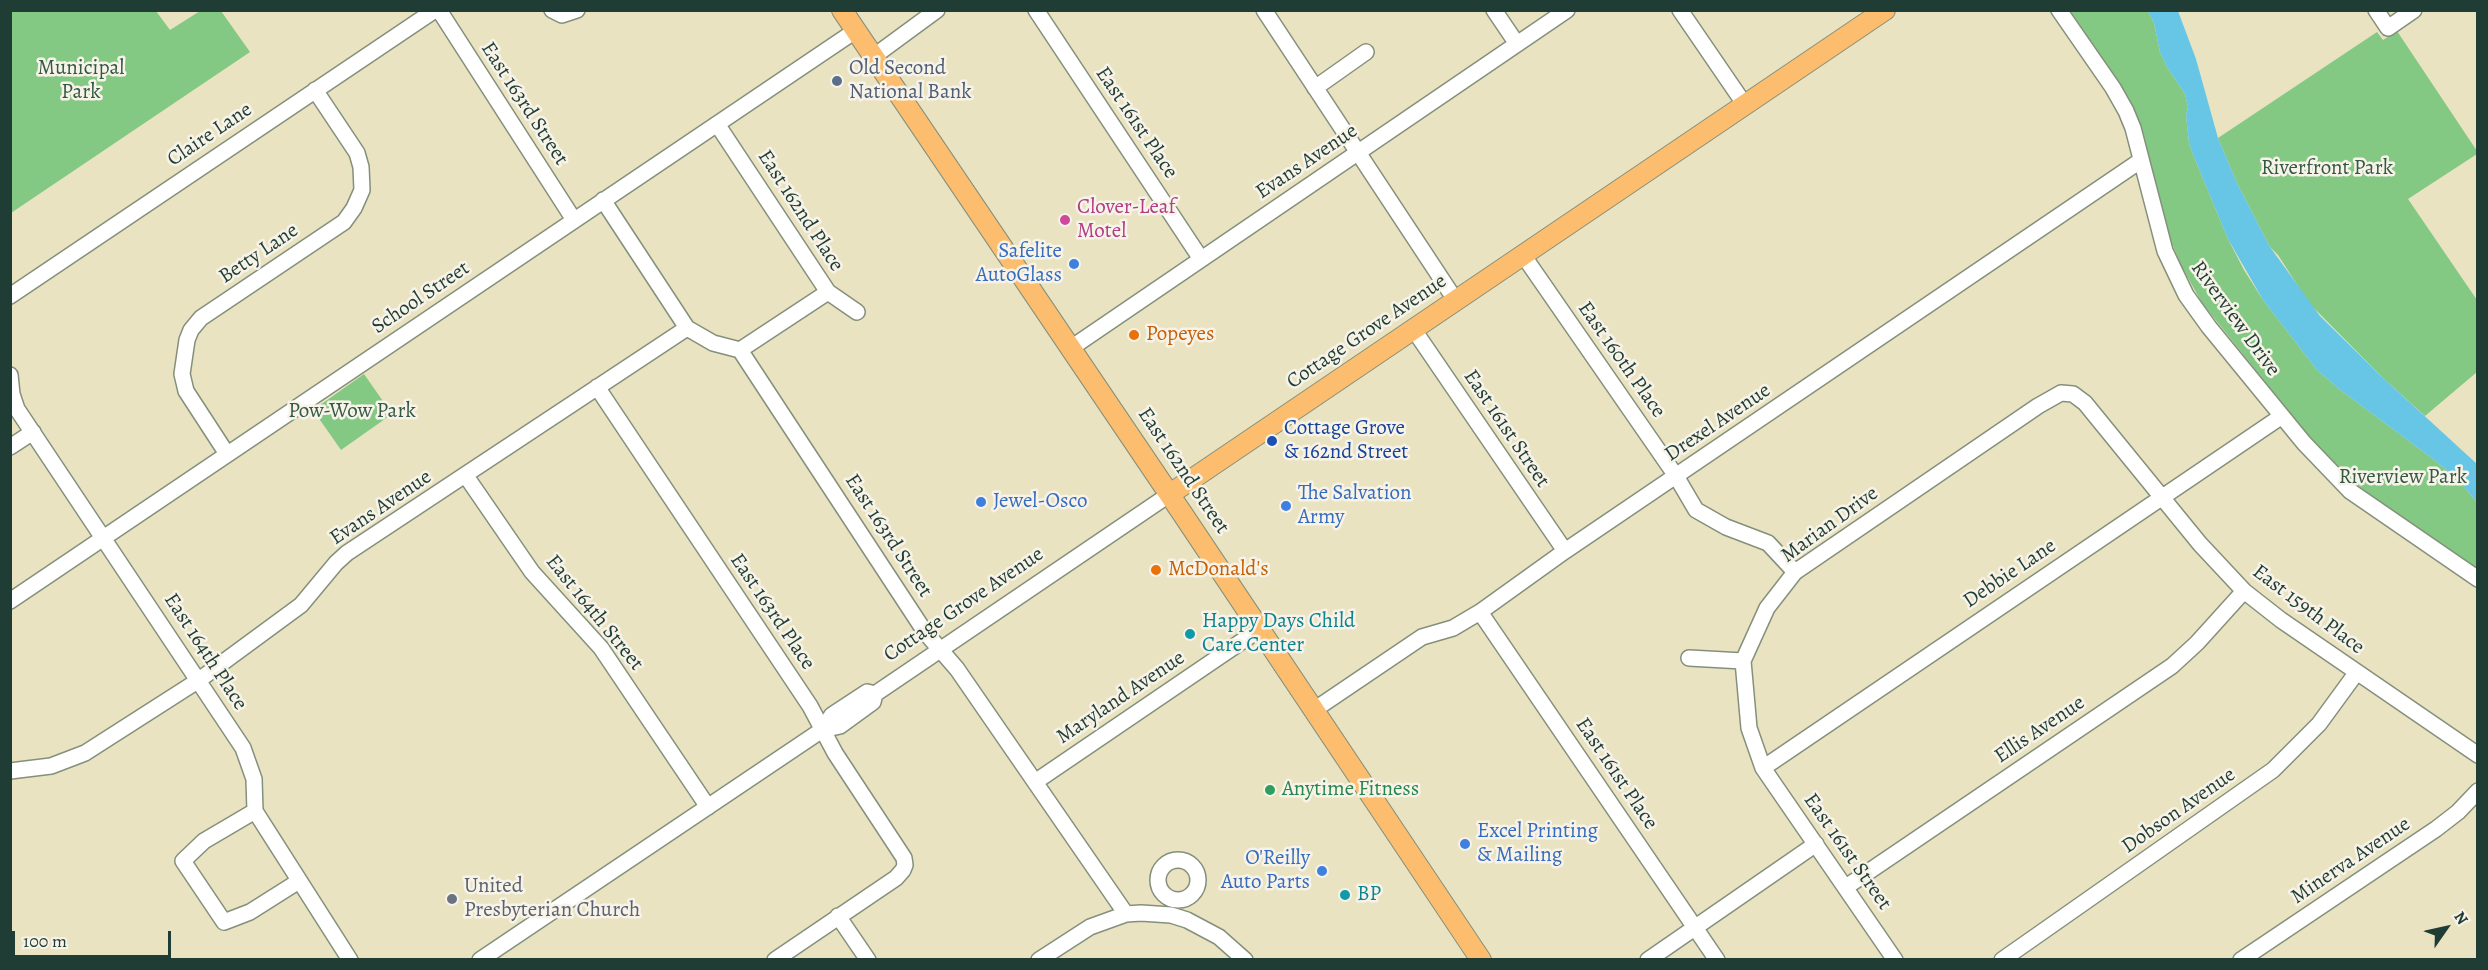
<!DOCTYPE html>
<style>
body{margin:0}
#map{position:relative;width:2488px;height:970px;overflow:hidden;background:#eae3c2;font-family:Alegreya,serif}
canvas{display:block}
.frame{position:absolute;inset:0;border:12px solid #1f3d34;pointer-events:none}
.north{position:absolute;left:2416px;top:898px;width:60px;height:60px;-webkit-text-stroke:4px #f7f3e8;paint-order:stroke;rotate:56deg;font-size:16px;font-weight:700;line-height:24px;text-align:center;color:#1f3d34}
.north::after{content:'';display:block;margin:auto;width:21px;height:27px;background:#1f3d34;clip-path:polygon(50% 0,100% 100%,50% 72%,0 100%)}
.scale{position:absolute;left:12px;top:931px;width:159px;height:27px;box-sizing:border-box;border:3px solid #1f3d34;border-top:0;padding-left:8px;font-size:18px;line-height:21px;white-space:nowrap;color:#1f3d34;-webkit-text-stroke:4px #f7f3e8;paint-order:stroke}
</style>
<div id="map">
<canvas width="2488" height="970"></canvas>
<div class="frame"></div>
<div class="north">N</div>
<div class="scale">100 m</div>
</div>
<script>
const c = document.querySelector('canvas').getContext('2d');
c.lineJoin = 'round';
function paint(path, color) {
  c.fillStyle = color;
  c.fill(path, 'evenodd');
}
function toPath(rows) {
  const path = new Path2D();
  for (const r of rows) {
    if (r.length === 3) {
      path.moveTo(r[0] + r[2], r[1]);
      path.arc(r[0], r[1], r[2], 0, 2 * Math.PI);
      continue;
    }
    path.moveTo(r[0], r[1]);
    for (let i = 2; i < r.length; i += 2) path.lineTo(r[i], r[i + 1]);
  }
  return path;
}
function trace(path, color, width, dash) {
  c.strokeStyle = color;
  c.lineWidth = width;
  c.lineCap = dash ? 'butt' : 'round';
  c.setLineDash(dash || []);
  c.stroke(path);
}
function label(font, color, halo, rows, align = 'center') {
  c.font = font + ' Alegreya,serif';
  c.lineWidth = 5;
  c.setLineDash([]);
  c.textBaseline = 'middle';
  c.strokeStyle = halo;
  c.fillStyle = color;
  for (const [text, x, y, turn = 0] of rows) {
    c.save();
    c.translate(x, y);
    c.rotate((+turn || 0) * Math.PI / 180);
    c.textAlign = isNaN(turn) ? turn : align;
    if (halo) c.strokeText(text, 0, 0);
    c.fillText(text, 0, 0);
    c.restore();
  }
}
paint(toPath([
 [11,10,156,11,170,30,200,11,221,11,250,52,11,213],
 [2070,11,2148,11,2154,23,2160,52,2167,67,2185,94,2188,107,2186,115,2189,143,2194,157,2228,239,2244,270,2263,300,2317,370,2339,389,2433,459,2456,478,2477,502,2477,569,2380,503,2338,469,2319,449,2202,303,2182,267,2166,230,2136,115,2123,89],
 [2397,31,2477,151,2477,154,2408,199,2477,300,2477,372,2425,416,2382,377,2309,303,2278,255,2270,247,2237,183,2218,138,2377,32,2383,40],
 [364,374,392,414,341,450,313,410]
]), '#83c883');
paint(toPath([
 [2148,11,2178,11,2196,59,2218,138,2237,183,2270,247,2320,316,2382,377,2477,464,2477,502,2456,478,2433,459,2339,389,2317,370,2263,300,2228,239,2194,157,2189,143,2186,115,2188,107,2185,94,2167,67,2160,52,2154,23]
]), '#67c5e5');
const minor = toPath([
 [439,10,574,220],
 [552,10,562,15,577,10],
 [1036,10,1201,259],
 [1264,10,1456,301],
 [1494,10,1517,44],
 [1680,10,1745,105],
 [2059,10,2113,88,2126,111,2133,128,2165,251,2186,295,2209,327,2304,443,2350,491,2478,579],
 [2376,10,2388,28,2414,10],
 [873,57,937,10],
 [1315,88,1366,52],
 [717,124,828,292,857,312],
 [603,200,687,328,713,343,740,350,925,632,957,669,1126,914],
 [1523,255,1676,476,1696,510,1726,527,1768,543,1795,572],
 [10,296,435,10],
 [1414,330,1565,551],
 [1071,348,1567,10],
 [740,350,828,292],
 [10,375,12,394,17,409,243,748,254,779,255,811,350,960],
 [597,387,810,706,835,753,904,858,905,865,903,870,896,878,775,960],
 [10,447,33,432],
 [227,454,186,391,182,374,187,340,191,330,201,318,344,222,354,208,362,190,361,167,357,153,315,90],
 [466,476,532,572,601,648,708,807],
 [10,601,855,31],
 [1480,612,1717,960],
 [1689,658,1743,661],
 [1314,710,1422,637,1453,628,1480,612,1565,551,2140,161],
 [822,730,832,715,867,692,875,694],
 [1763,768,2282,416],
 [10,771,51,766,85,753,199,680,301,605,336,563,347,553,687,328],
 [1035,782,1260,629],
 [255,811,204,841,183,861,224,922,250,912,299,881],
 [1178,880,20],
 [1846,887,2172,666,2197,643,2244,591],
 [838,916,868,960],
 [480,960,822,730,840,726,873,702,875,694,1170,494],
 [1039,960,1090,927,1126,914,1141,913,1171,915,1187,920,1219,937,1245,960],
 [1648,960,1816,844],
 [1895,960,1763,768,1749,728,1743,661,1767,608,1795,572,2038,406,2061,393,2073,394,2085,403,2200,544,2244,591,2281,620,2478,755],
 [2002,960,2273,770,2319,724,2357,672],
 [2241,960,2436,829,2458,812,2478,791]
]);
const major = toPath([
 [842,10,1182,513,1481,960],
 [1170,494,1885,10]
]);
trace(minor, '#84907b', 18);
trace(major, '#84907b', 22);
trace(minor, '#fff', 15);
trace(major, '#fcbd6e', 20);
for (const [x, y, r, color] of [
 [837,81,6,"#5c6f8a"],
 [1065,220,6,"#d1479c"],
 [1074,264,6,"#3f7fe0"],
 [1134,335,6,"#e8710a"],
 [1272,441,6,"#1a4fb4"],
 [981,502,6,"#3f7fe0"],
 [1286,506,6,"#3f7fe0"],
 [1156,570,6,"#e8710a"],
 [1190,634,6,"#0f9aa8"],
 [1270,790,6,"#2e9e5b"],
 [1465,844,6,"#3f7fe0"],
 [1322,871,6,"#3f7fe0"],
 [1345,895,6,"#0f9aa8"],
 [452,899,6,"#6b7280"]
]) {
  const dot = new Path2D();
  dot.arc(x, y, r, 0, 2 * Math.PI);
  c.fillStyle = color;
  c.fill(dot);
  trace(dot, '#f7f3e8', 2);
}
label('21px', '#335944', '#f7f3e8', [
 ["Municipal",81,69],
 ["Park",81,93],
 ["Riverfront Park",2327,169],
 ["Pow-Wow Park",352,412],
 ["Riverview Park",2403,478]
]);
label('21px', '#4e5e75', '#f7f3e8', [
 ["Old Second",849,69],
 ["National Bank",849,93]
], 'left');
label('21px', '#1f3d34', '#f7f3e8', [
 ["East 163rd Street",524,104,57],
 ["East 161st Place",1136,123,56],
 ["Claire Lane",210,135,-34],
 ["Evans Avenue",1307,162,-34],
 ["East 162nd Place",800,211,57],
 ["Betty Lane",259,254,-34],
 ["School Street",421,298,-34],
 ["Riverview Drive",2235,319,54],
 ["Cottage Grove Avenue",1367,332,-34],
 ["East 160th Place",1621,360,55],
 ["Drexel Avenue",1718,423,-34],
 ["East 161st Street",1506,429,56],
 ["East 162nd Street",1183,471,56],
 ["Evans Avenue",381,508,-34],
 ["Marian Drive",1830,525,-36],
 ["East 163rd Street",888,536,57],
 ["Debbie Lane",2010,574,-34],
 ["Cottage Grove Avenue",964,605,-34],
 ["East 159th Place",2308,610,37],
 ["East 163rd Place",772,612,56],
 ["East 164th Street",594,613,51],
 ["East 164th Place",205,652,57],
 ["Maryland Avenue",1121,698,-34],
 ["Ellis Avenue",2040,730,-34],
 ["East 161st Place",1616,774,56],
 ["Dobson Avenue",2179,811,-35],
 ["East 161st Street",1847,852,55],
 ["Minerva Avenue",2351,861,-34]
]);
label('21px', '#b23c85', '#f7f3e8', [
 ["Clover-Leaf",1077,208],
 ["Motel",1077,232]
], 'left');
label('21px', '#366cbe', '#f7f3e8', [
 ["Safelite",1062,252,"right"],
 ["AutoGlass",1062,276,"right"],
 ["The Salvation",1298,494],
 ["Army",1298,518],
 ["Jewel-Osco",993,502],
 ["Excel Printing",1477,832],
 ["& Mailing",1477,856],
 ["O'Reilly",1310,859,"right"],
 ["Auto Parts",1310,883,"right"]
], 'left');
label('21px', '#c56008', '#f7f3e8', [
 ["Popeyes",1146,335],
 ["McDonald's",1168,570]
], 'left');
label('21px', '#164399', '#f7f3e8', [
 ["Cottage Grove",1284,429],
 ["& 162nd Street",1284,453]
], 'left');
label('21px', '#0d838f', '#f7f3e8', [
 ["Happy Days Child",1202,622],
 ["Care Center",1202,646],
 ["BP",1357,895]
], 'left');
label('21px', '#27864d', '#f7f3e8', [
 ["Anytime Fitness",1282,790]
], 'left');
label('21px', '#5b616d', '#f7f3e8', [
 ["United",464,887],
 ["Presbyterian Church",464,911]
], 'left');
</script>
